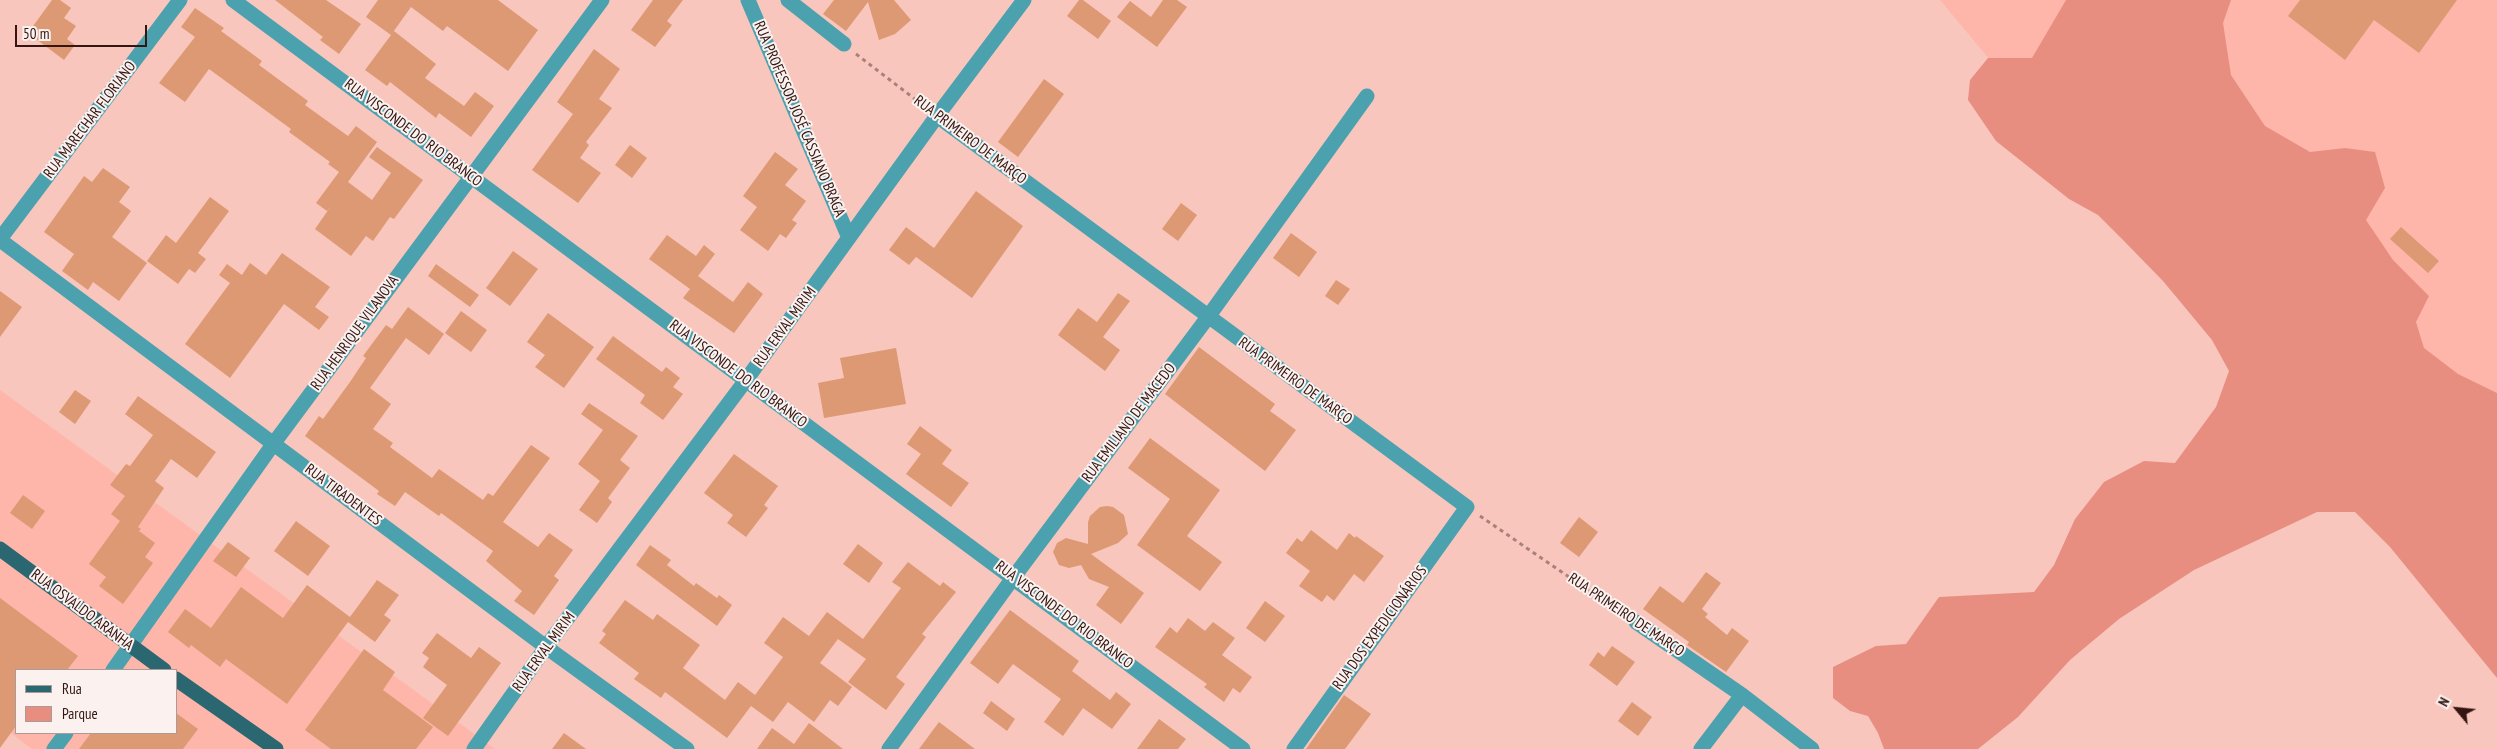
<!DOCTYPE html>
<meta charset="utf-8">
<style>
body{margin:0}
#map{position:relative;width:2497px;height:749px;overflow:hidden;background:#f8c6bd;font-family:"PT Sans Narrow",sans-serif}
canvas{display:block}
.legend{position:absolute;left:15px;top:669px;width:162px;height:65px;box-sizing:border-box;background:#fbf2f0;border:1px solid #ab9a97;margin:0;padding:6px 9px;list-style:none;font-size:15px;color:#331612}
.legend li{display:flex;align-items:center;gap:10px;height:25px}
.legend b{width:25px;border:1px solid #ab9a97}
.north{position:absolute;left:2432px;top:684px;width:50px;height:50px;-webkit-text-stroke:4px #fbf2f0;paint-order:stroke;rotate:298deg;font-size:14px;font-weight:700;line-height:20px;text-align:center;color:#331612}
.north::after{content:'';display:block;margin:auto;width:18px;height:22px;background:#331612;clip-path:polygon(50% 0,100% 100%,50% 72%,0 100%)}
.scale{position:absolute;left:15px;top:25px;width:132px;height:22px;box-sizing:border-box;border:2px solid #331612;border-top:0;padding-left:6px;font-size:15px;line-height:18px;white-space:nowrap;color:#331612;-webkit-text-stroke:4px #fbf2f0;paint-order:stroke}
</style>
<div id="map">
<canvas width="2497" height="749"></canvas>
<ul class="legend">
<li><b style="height:6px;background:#2b6770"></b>Rua</li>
<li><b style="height:14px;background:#e78e80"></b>Parque</li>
</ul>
<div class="north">N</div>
<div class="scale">50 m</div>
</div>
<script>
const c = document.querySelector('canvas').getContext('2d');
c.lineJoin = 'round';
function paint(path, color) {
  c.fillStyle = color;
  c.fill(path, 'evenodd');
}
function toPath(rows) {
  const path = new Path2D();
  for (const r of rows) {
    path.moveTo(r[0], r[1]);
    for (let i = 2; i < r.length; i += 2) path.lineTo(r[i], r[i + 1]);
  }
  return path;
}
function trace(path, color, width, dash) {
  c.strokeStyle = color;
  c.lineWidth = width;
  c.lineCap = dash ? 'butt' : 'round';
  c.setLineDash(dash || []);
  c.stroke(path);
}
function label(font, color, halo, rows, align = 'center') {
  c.font = font + ' "PT Sans Narrow",sans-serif';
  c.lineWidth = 4;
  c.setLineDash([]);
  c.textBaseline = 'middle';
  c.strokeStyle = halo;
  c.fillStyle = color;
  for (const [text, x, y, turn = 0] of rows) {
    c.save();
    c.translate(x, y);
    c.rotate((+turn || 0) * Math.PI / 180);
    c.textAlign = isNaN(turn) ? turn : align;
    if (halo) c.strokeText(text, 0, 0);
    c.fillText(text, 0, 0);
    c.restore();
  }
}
paint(toPath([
 [1940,0,2497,0,2497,669,2393,544],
 [0,390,495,749,32,749,0,725],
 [16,670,176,670,176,733,16,733]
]), '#feb6aa');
paint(toPath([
 [2066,0,2231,0,2223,23,2231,75,2265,126,2310,152,2345,148,2375,152,2385,188,2366,220,2393,260,2429,296,2416,322,2424,348,2458,374,2497,393,2497,678,2390,547,2355,512,2317,512,2194,570,2119,619,2070,660,2018,717,1978,749,1884,749,1878,733,1868,716,1850,711,1833,698,1833,667,1876,646,1906,644,1939,597,2034,592,2054,565,2075,519,2104,482,2144,461,2175,463,2216,407,2229,371,2212,340,2163,281,2125,242,2098,215,2069,199,1996,141,1968,100,1970,80,1988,58,2032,58]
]), '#e78e80');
paint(toPath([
 [52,0,60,0,71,8,64,18,76,26,67,39,75,45,64,60,28,33],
 [275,0,326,0,361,24,339,54,320,40,323,37],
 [378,0,498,0,538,30,508,71,447,26,443,31,411,7,391,35,366,17],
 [653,0,683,0,667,21,672,25,655,47,631,30],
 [834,0,894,0,911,20,895,34,879,40,868,2,846,31,823,14],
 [1079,0,1083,0,1111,21,1098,39,1067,16],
 [1163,0,1177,0,1187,7,1157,47,1117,17,1130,1,1151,17],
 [2300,0,2457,0,2419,53,2374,20,2345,60,2288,16],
 [195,8,224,28,221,31,262,61,259,65,308,101,305,105,348,136,356,126,377,142,348,182,372,200,391,173,369,157,377,147,423,180,394,219,390,217,373,241,366,236,351,256,315,229,331,206,327,211,316,203,339,172,328,164,330,162,289,132,291,129,209,69,185,102,159,83,195,37,181,27],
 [394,31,436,64,425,78,464,106,475,92,494,106,471,137,439,113,436,118,390,82,387,86,365,70],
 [594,49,620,69,599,99,612,108,586,142,589,145,580,158,601,173,578,203,532,170,573,114,557,102],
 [1044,79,1064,94,1018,157,998,142],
 [630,145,647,158,632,178,615,165],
 [775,152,798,169,785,185,806,201,792,220,797,223,786,238,780,234,768,251,740,230,757,207,743,196],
 [103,168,130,187,119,202,131,211,112,237,147,263,119,301,93,282,88,290,62,271,74,254,44,232,84,176,92,182],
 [976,191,1023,226,972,298,916,257,909,265,889,250,906,227,934,248],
 [210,197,229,211,198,253,206,259,195,273,189,269,178,284,147,261,166,235,176,243],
 [1181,203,1197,215,1178,241,1162,229],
 [2401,227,2439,261,2428,273,2390,239],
 [1291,233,1317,252,1299,277,1273,258],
 [667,235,696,256,704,245,715,254,698,276,733,302,748,282,763,294,734,333,683,298,690,289,649,259],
 [513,251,538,269,510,306,486,288],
 [282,253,330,287,315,307,329,317,319,330,284,304,230,378,185,344,230,283,219,275,227,264,242,275,250,263,266,275],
 [436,264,479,295,470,307,428,276],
 [1336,280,1350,289,1338,305,1325,296],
 [0,291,22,307,0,337],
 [1118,293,1130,301,1103,337,1120,350,1105,371,1058,335,1078,308,1097,322],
 [408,307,444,334,429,355,406,338,370,388,391,404,373,429,393,443,390,447,432,478,439,469,483,500,488,493,493,496,531,445,550,458,503,522,538,547,549,533,573,550,554,576,559,580,534,615,514,601,522,591,486,561,493,551,441,513,439,516,405,492,395,506,377,494,379,491,305,436,319,416,323,419,350,382,366,358,363,356,386,325,392,329],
 [461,311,487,330,471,352,445,333],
 [548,313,594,347,564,388,535,367,545,355,527,342],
 [613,336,662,372,666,367,680,378,673,387,683,394,663,420,640,403,645,395,596,359],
 [1199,347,1275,404,1270,411,1296,430,1265,471,1165,394],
 [896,348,906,404,824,418,818,383,844,378,840,358],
 [75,390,91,401,75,424,59,412],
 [138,396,216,452,197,478,171,459,155,481,164,488,138,527,141,529,139,531,155,543,145,557,153,563,123,604,99,586,106,577,89,564,120,521,111,514,125,496,110,485,126,464,130,466,153,435,125,414],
 [589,403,638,436,620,460,630,468,608,498,612,502,597,523,579,510,600,481,578,464,603,430,581,414],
 [920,426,952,450,942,464,969,483,951,507,906,474,921,454,907,444],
 [1150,438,1220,490,1187,536,1222,562,1200,591,1137,545,1170,499,1128,468],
 [734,454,778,486,764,505,768,508,746,537,727,523,733,515,704,493],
 [23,495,45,511,32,529,10,513],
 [1107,506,1113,507,1124,515,1128,534,1118,543,1091,554,1144,593,1121,624,1096,605,1109,587,1089,579,1081,565,1069,568,1059,565,1053,552,1057,543,1066,538,1088,544,1088,522,1090,516,1100,507],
 [1579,517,1598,532,1579,557,1560,543],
 [296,521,330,546,308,576,274,551],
 [1311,530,1337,550,1349,533,1355,538,1356,536,1384,556,1364,582,1354,574,1334,601,1327,595,1322,602,1299,586,1310,571,1286,553,1297,538,1302,542],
 [228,542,250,558,236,577,213,561],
 [858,544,883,563,869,583,843,564],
 [650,545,671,560,667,565,694,586,696,583,717,598,719,595,732,605,717,626,636,565],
 [908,562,940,586,943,582,956,592,922,634,926,637,896,677,905,684,886,710,848,682,866,659,838,639,820,663,852,687,838,706,830,700,814,722,788,702,773,722,751,706,727,738,665,692,661,698,634,679,639,673,599,643,606,634,602,631,625,600,653,620,657,614,700,645,683,668,725,700,738,682,755,695,783,657,764,643,783,617,809,636,827,612,863,639,901,588,892,582],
 [1706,572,1721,583,1702,609,1708,614,1705,617,1727,635,1732,628,1749,641,1726,672,1687,645,1689,642,1643,609,1660,586,1683,603],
 [377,580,399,595,384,615,391,620,375,642,348,622,287,704,226,659,220,667,191,645,189,648,168,632,185,609,211,628,241,587,283,618,307,585,350,617],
 [0,598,78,656,67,670,16,670,16,726,0,748],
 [1265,601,1285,616,1265,642,1246,628],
 [1010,610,1079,661,1072,671,1110,700,1116,692,1131,704,1112,729,1083,708,1063,736,1044,722,1061,699,1013,664,998,684,970,663],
 [1188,618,1205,631,1213,622,1235,638,1222,655,1252,677,1240,693,1233,688,1224,702,1204,687,1207,684,1155,647,1170,627,1177,633],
 [437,633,471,658,479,647,501,663,448,736,423,718,447,685,423,667,429,658,422,653],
 [1612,646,1635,662,1617,686,1589,665,1598,652,1604,657],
 [364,649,395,672,383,690,433,727,416,749,331,749,305,730],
 [1344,695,1371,714,1345,749,1306,749],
 [991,701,1015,719,1007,731,983,713],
 [1632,702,1652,717,1638,736,1618,721],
 [176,713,198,729,183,749,79,749,91,733,176,733],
 [1159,719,1186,739,1178,749,1137,749],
 [939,722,975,749,919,749],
 [809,723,843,749,757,749,772,728,794,744],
 [564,733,586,749,552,749]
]), '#dd9973');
trace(toPath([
 [856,54,924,106],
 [1480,516,1623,614]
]), '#aa817a', 3, [4, 4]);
trace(toPath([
 [233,0,1243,749],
 [748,0,849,238],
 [788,0,844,44],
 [937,116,1467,507,1294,749],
 [0,239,180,0],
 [0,240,546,647,687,749],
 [1636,622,1742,695,1812,749],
 [113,670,274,443,602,0],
 [54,749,66,733],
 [474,749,546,647,746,380,937,116,1024,0],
 [889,749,1013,578,1208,317,1367,96],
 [1701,749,1742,695]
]), '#4ca1af', 15);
trace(toPath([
 [0,549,164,670],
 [176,679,276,749]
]), '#2b6770', 15);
label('15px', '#331612', '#fbf2f0', [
 ["RUA PROFESSOR JOSÉ CASSIANO BRAGA",799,119,67],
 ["RUA MARECHAR FLORIANO",90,120,-53],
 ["RUA VISCONDE DO RIO BRANCO",413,133,37],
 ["RUA PRIMEIRO DE MARÇO",970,140,37],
 ["RUA ERVAL MIRIM",785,327,-54],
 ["RUA HENRIQUE VILANOVA",355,333,-54],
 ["RUA VISCONDE DO RIO BRANCO",738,374,37],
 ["RUA PRIMEIRO DE MARÇO",1295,381,36],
 ["RUA EMILIANO DE MACEDO",1129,423,-53],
 ["RUA TIRADENTES",343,495,37],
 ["RUA OSVALDO ARANHA",82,610,37],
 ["RUA VISCONDE DO RIO BRANCO",1064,615,37],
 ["RUA PRIMEIRO DE MARÇO",1626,615,34],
 ["RUA DOS EXPEDICIONÁRIOS",1380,628,-54],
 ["RUA ERVAL MIRIM",544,652,-54]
]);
</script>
